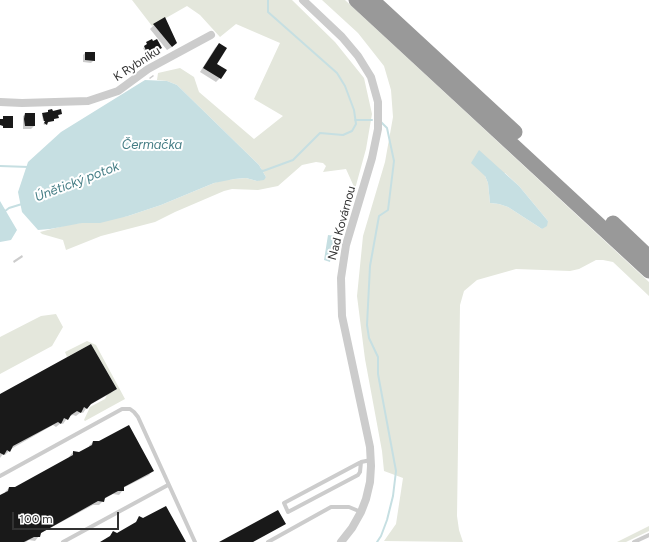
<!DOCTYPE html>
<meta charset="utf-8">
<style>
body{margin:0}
#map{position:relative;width:649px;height:542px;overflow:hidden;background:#fff;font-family:Figtree,sans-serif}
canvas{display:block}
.scale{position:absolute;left:12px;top:512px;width:107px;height:18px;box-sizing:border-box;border:2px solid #323232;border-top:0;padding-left:5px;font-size:12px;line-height:14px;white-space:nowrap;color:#323232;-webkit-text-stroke:3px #fff;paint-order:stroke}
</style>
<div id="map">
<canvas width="649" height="542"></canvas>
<div class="scale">100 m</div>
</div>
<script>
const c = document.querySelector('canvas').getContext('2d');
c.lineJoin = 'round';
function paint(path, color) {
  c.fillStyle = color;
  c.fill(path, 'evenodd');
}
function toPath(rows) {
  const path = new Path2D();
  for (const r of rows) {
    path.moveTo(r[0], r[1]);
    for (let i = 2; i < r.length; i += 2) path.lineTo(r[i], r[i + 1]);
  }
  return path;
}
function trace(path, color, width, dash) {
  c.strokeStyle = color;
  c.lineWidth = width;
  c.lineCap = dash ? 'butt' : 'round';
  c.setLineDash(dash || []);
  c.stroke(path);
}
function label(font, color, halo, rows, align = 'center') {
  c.font = font + ' Figtree,sans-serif';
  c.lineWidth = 4;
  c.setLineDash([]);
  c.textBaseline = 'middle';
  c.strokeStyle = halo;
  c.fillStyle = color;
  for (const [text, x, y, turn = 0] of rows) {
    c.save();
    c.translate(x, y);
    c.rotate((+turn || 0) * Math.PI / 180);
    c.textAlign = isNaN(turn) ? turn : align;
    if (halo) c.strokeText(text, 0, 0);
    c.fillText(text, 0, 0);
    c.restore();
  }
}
paint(toPath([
 [132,0,292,0,335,42,364,78,372,114,366,149,355,189,346,169,323,172,326,166,323,163,316,162,302,165,278,186,258,190,232,189,224,191,175,212,155,222,101,236,66,250,63,240,42,234,40,232,67,225,128,216,161,205,214,183,224,180,246,178,257,181,266,177,259,165,177,85,167,81,157,80,158,73,180,68,194,77,199,92,254,139,283,116,254,99,280,43,236,24,220,37,200,15,187,6,152,26],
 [322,0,345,0,649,282,649,296,613,262,603,260,596,260,579,269,570,271,516,269,477,280,464,291,460,305,457,516,459,530,463,542,384,541,396,524,403,478,384,471,382,451,365,359,357,296,363,236,385,162,393,117,391,90,384,66,358,33],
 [505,173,519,186,548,221,542,229,508,207,499,204,490,203,488,183,485,176],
 [56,314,63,327,52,346,0,374,0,337,41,316],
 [87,341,96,345,125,399,85,421,84,420,90,407,105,399,107,395,117,389,91,344,67,357,65,352],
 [649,526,649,531,626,542,617,542]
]), '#e4e7dc');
paint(toPath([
 [145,80,167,81,177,85,259,165,266,177,264,180,257,181,246,178,234,179,214,183,161,205,128,216,100,223,82,223,50,229,38,230,22,212,18,192,28,162,61,132],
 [479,150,519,186,548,221,547,226,542,229,508,207,499,204,490,203,488,183,485,176,471,163],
 [0,201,17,230,11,240,0,242],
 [328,235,335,236,330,262,324,260]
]), '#c6dfe2');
paint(toPath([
 [154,25,172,47,167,50,150,29],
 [147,43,160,48,147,55,143,48,147,46],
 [219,44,216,64,220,78,216,82,200,72,215,48],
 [85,53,94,60,91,63,83,62,83,55],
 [153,75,154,76,150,79,149,78],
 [48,111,61,114,53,119,52,121,47,123,45,125,43,124,46,121,43,121,42,115,48,113],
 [26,114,34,114,34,126,31,129,23,129,23,116],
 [22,255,23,257,14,263,13,261],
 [115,389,111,393,88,406,83,413,81,412,76,416,73,415,68,417,63,424,61,423,56,427,53,425,11,449,5,455,3,454,0,458,0,395],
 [93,442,153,470,149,475,123,488,123,490,119,495,113,494,104,499,103,501,99,505,93,505,39,534,39,536,35,541,29,540,26,542,0,542,0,496,5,494,5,492,9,488,15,488,69,458,69,457,73,452,79,453,89,448,89,446]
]), '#0003');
trace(toPath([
 [355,120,372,120],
 [0,166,29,167],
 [260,170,263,171,293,160,320,133,343,135,352,131,356,124,354,110,345,86,337,73,268,12,268,0],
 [0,215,9,208,22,204],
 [377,542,381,536,387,520,393,496,396,471,378,374,378,357,369,338,367,325,370,266,379,216,388,210,394,161,387,128,380,121]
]), '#c6dfe2', 2);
paint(toPath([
 [165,17,177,43,172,47,153,24],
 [152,39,153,41,157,39,162,48,148,55,144,46,147,44,146,42],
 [219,43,227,48,217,64,227,70,221,79,203,68],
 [85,52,95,52,95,61,85,60],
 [52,109,53,111,61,109,62,114,58,115,59,118,54,119,54,121,48,122,47,125,44,123,45,121,44,121,42,113,48,112,48,110],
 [25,113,35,113,35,126,25,126,24,119],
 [3,116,13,116,13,128,3,128,3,126,0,125,0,119,3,119],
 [91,344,117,389,91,404,87,409,84,407,81,413,77,411,71,415,68,420,64,418,61,424,58,422,13,446,10,452,7,450,4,455,0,453,0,394],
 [129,425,154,471,124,487,124,491,118,491,105,498,104,502,98,501,41,533,40,537,34,537,24,542,0,542,0,495,8,491,9,487,15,487,73,455,73,451,79,452,92,445,93,441,99,441],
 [166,506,186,542,100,542,110,536,113,531,117,533,136,522,139,516,143,518],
 [278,510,286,524,253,542,219,542]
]), '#191919');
trace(toPath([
 [361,462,360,472,358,475,288,512,284,503,361,462,371,460],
 [0,476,122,409,130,409,134,412,138,417,195,542],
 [63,542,168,485],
 [268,542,331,507,349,507,361,512],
 [634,542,649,535]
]), '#ccc', 4);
trace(toPath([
 [303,0,342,37,358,56,371,77,378,102,378,129,372,158,346,245,341,278,342,316,370,447,371,466,370,482,366,499,361,512,352,528,341,542],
 [0,102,22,103,88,101,118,91,148,69,211,35]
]), '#ccc', 8);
trace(toPath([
 [356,0,649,271],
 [372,0,515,132],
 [613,223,649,257]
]), '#999', 15);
label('12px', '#323232', '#fff', [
 ["K Rybníku",137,64,-33],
 ["Nad Kovárnou",342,223,-75]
]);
label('italic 13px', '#457d85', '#fff', [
 ["Čermačka",152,145],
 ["Únětický potok",77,182,-21]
]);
</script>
